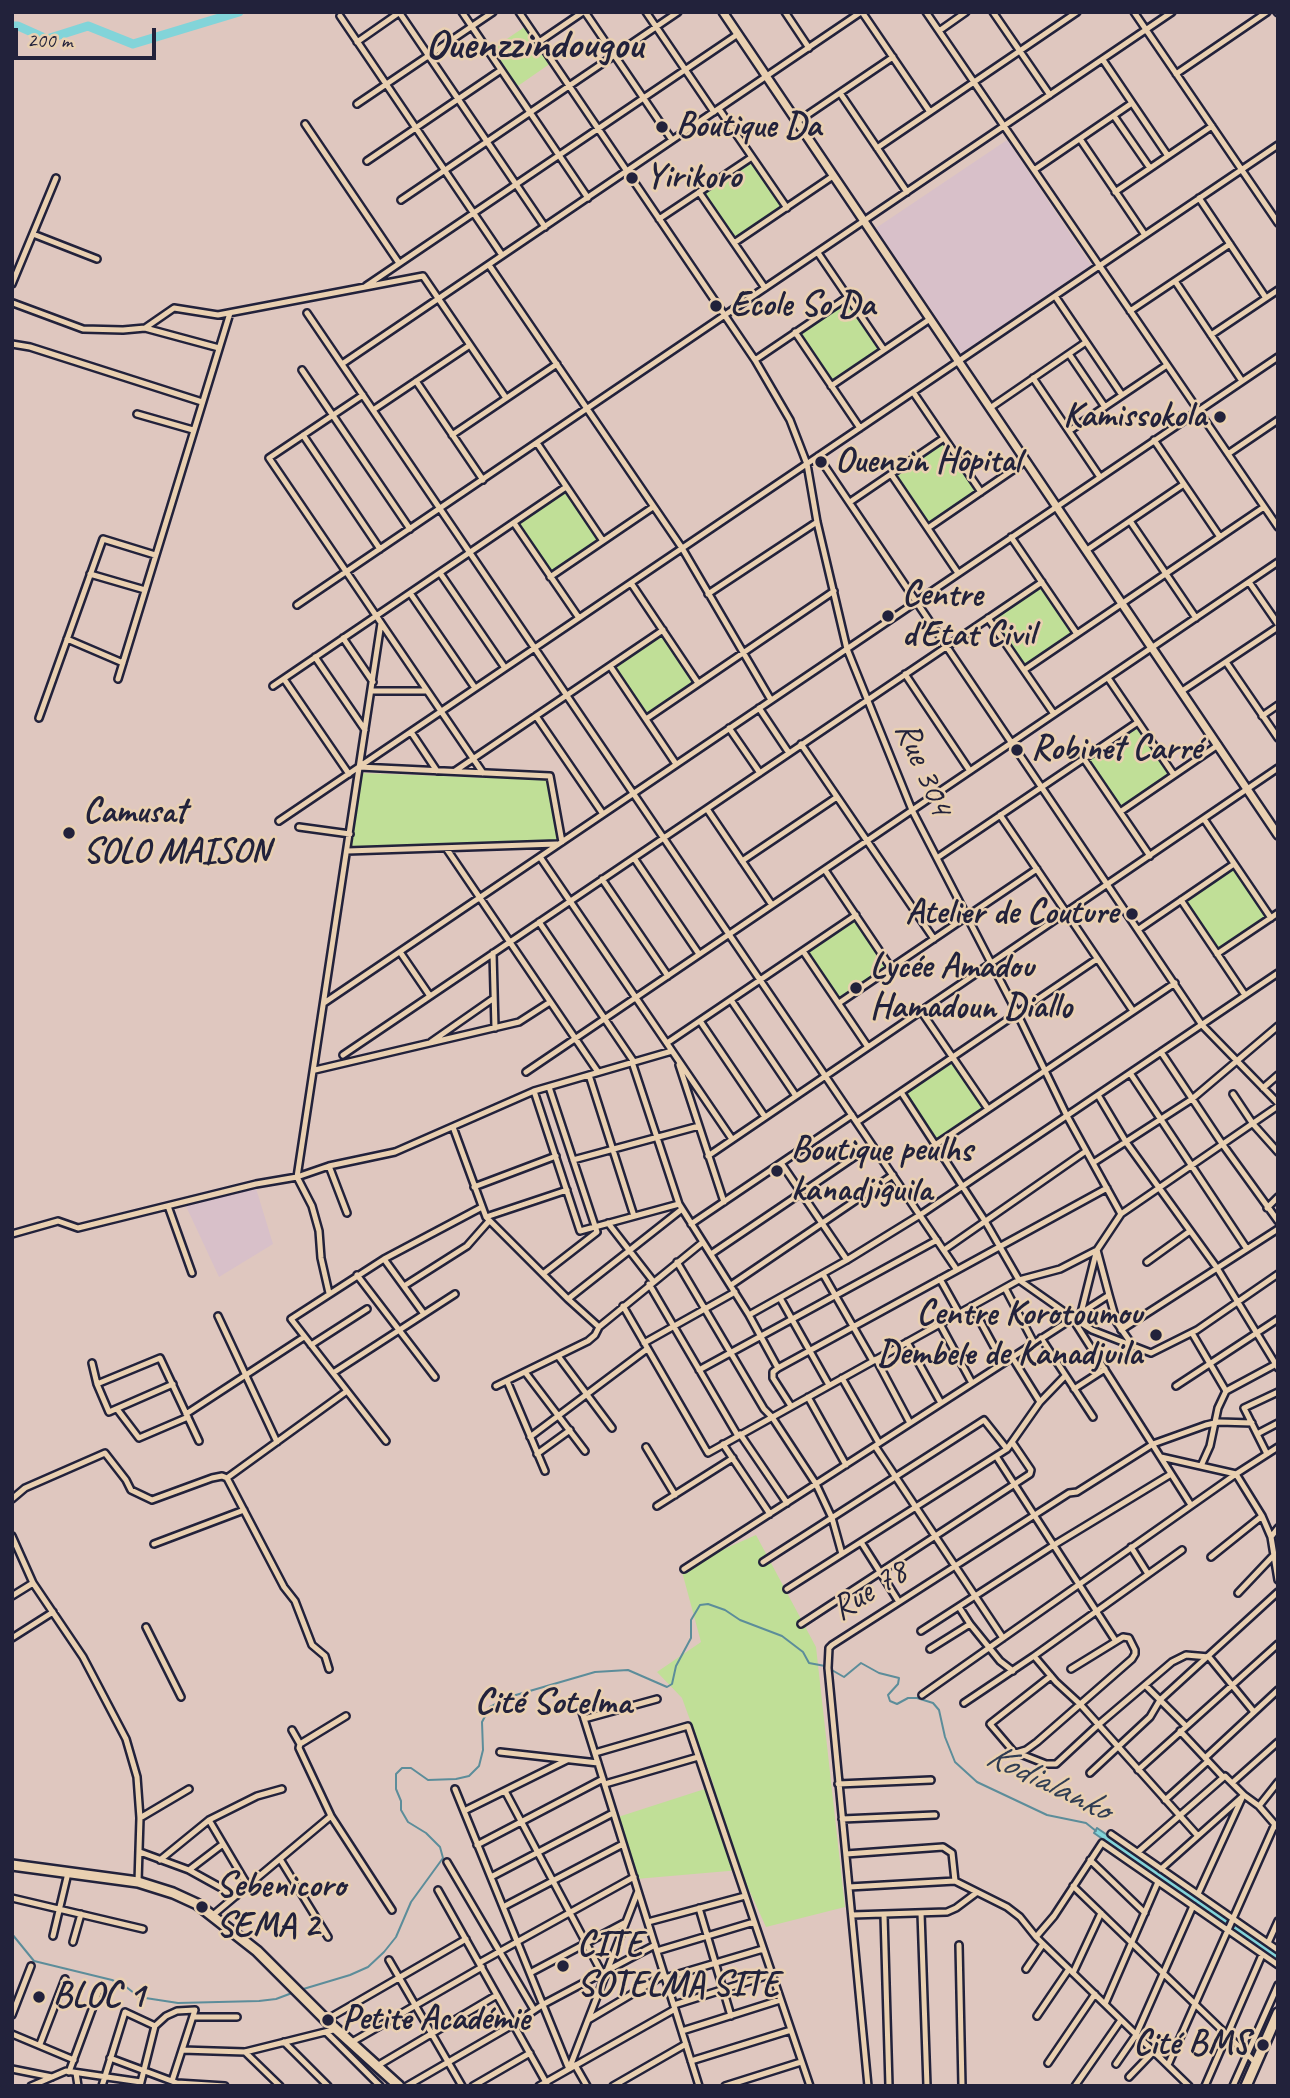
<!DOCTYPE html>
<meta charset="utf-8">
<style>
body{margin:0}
#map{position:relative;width:1290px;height:2098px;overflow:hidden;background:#dfc7bf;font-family:Caveat,sans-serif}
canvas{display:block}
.frame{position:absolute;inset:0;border:14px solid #22223b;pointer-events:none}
.scale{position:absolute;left:14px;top:28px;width:142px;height:32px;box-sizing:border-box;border:4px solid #22223b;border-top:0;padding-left:9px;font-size:21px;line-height:24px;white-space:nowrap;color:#22223b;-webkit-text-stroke:5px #e9d0b1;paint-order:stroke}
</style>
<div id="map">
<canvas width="1290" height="2098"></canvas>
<div class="frame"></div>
<div class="scale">200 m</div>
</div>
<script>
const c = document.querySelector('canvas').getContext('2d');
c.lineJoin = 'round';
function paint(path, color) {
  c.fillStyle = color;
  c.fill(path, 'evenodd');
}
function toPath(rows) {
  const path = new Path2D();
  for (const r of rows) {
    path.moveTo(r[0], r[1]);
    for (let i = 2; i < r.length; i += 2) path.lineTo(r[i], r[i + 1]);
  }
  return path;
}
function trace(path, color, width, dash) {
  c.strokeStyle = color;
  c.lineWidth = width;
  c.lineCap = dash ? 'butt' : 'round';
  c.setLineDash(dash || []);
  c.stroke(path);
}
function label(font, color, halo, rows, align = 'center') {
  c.font = font + ' Caveat,sans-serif';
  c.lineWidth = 5;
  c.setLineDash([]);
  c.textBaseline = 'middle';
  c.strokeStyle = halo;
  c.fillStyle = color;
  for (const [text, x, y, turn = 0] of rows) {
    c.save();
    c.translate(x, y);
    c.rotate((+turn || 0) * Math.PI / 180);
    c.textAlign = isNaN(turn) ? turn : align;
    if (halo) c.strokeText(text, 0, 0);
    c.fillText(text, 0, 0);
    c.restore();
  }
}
paint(toPath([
 [1007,140,1091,265,961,353,876,228],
 [255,1185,273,1244,219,1277,185,1204]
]), '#d8c0c9');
paint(toPath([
 [526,26,551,63,515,88,489,51],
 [750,159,783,209,735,241,701,191],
 [846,300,879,350,831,382,798,333],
 [943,442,977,492,928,524,895,474],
 [567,491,600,541,551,573,518,523],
 [1040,584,1073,634,1024,667,991,617],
 [662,634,695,684,646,716,613,667],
 [1136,726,1169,776,1121,808,1087,758],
 [360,773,547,780,558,841,349,849],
 [1234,867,1267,917,1219,950,1185,900],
 [855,919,888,969,839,1001,806,951],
 [950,1059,984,1109,936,1142,902,1092],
 [756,1535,816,1647,845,1907,766,1927,740,1870,636,1879,618,1817,714,1786,682,1698,657,1672,701,1642,681,1568]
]), '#c0df97');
const water = toPath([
 [1097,1828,1278,1952,1278,1962,1094,1833,1097,1828]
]);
paint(water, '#82d4d9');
trace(water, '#5c8d9a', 2);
trace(toPath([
 [830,1669,844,1677,861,1663,879,1673,899,1678,898,1684,888,1695,890,1701,897,1704,908,1698,917,1698,933,1703,939,1710,945,1737,955,1762,977,1782,1047,1815,1086,1823,1096,1831],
 [12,1934,34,1961,112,1980,125,1986,139,1997,178,2003,259,2001,276,1999,292,1993],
 [300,1990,350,1975,368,1967,384,1952,396,1937,411,1902,443,1858,440,1847,426,1833,408,1822,401,1810,401,1801,396,1789,396,1774,402,1768,411,1768,428,1780,456,1779,469,1776,479,1766,483,1750,482,1722,490,1707,509,1697,595,1672,628,1670,667,1687,672,1684,676,1666,691,1638,691,1620,700,1605,708,1604,725,1610,740,1620,782,1636,803,1652,809,1663,825,1666]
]), '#5c8d9a', 2);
trace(toPath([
 [12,26,18,26,47,39,88,26,133,44,239,12]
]), '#82d4d9', 9);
const minor = toPath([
 [399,12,545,227],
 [462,12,588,198],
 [519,12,755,360,790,420,807,464,817,522,847,649,912,810,1017,1013,1067,1116,1121,1214],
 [585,12,672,140],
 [646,12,714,112],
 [785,12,809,48],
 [862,12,930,112],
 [926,12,1278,527],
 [993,12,1050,95],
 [1134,12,1278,223],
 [1277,12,1278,13],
 [340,16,502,255],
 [939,31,966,12],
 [357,42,400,12],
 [539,42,583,12],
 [1103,60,1168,156],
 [1176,74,1267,12],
 [840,93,907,192],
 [357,104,493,12],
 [719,109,787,208],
 [1114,116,1150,168],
 [797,122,893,57],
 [305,124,399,263],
 [1080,139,1145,235],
 [877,148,1077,12],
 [367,161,501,70],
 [1034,170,1132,103],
 [699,192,765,288],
 [1115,192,1212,126],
 [1199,198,1266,298],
 [401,200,678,12],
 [659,219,752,157],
 [33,234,97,259],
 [734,243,833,176],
 [818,253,884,350],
 [489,265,682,548,771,700],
 [1175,281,1242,381],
 [12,284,56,178],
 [366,286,738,34],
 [1055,296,1122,395],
 [13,303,83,329,123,330,145,328,174,308,218,315,423,276,506,398],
 [1130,311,1230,244],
 [307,313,957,1270],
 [145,328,219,348],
 [795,332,860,428],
 [1211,335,1278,290],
 [12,344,30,347,202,402],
 [1069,354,1105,407],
 [755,360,848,297],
 [342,364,861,12],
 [302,370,410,529],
 [1033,378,1100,477],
 [416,381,483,480],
 [831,386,930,319],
 [913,392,981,492],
 [363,395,269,458,483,773],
 [990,408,1086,342],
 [373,410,470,345],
 [137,414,193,430],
 [1069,431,1167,365],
 [303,435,380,549],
 [452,435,557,364],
 [1154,440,1220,537],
 [537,443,603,541],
 [1228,454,1278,420],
 [818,456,1202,1025,1278,1103],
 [891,474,958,573],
 [850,502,944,438],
 [1130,521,1196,618],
 [514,523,579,618],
 [928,528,1026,461],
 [1011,537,1077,634],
 [1087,550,1184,484],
 [440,573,505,668],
 [90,574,145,590],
 [550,577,653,507],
 [1249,582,1278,624],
 [631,583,698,683],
 [410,593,475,688],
 [708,594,817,522],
 [297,605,1172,12],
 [988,618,1054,714],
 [343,638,373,682],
 [67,639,123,663],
 [315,657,365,730],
 [1226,662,1278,738],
 [610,666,676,764],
 [1024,670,1264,507],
 [905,674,970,771],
 [1108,678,1174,775],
 [118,679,230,313],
 [284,679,349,774],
 [273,686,566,487],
 [371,691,427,691],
 [1182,691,1278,627],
 [759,708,789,753],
 [536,716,603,814],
 [1262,716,1278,705],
 [39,718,103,539,155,555],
 [646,719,834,591],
 [729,728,760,773],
 [411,732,437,771],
 [801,744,934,939],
 [1084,759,1150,856],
 [359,767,550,776,562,842],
 [455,771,663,630],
 [707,809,772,905],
 [1120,812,1218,745],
 [1000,815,1133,1011],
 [1204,819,1271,918],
 [279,821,1278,145],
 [299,827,350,834],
 [446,848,598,1072],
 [347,851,557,844],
 [540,857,732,1139],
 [634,858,699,954],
 [937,858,1138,722],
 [742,861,837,797],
 [825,870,891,968],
 [602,879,668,976],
 [1181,900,1245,995],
 [539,922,634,1062],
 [1139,929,1234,864],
 [803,951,868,1047],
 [400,952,430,996],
 [493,953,495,1028],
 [1217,954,1278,913],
 [731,1000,796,1096],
 [324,1003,1278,357],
 [839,1003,1037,869],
 [921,1011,988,1109],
 [700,1021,765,1117],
 [431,1042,494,998],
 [667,1043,856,915],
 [1161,1052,1223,1145,1278,1221],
 [343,1055,1042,582],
 [632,1062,679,1204,749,1315,778,1368],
 [679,1065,724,1202],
 [315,1070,519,1022,550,1002],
 [526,1072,1278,562],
 [1130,1073,1247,1249],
 [589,1075,634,1216],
 [1263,1088,1278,1075],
 [534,1091,580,1231,679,1204],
 [901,1092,985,1221,1019,1280,1073,1318,1092,1330,1151,1353,1197,1330,1278,1274],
 [1233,1094,1253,1124,1278,1152],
 [1098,1095,1126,1142,1217,1268,1278,1368],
 [857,1122,1097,959],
 [453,1127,486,1217,568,1299,599,1327],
 [935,1145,1175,983],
 [708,1156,1278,768],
 [573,1160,699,1126],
 [781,1163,847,1260],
 [1093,1163,1192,1099,1278,1026],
 [329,1166,347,1213],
 [474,1187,556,1156],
 [168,1206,192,1273],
 [1267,1208,1278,1197],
 [486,1217,567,1190],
 [608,1223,653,1281],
 [691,1224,852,1115],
 [12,1234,58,1221,78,1228,256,1184,297,1177,329,1166,395,1152,534,1091,672,1051],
 [944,1250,1086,1151],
 [711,1254,872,1145],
 [384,1259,424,1314],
 [677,1262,764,1409,772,1417,816,1484,832,1518,842,1554],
 [1147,1262,1190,1231],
 [543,1274,597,1232,549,1087],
 [823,1274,873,1361],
 [357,1275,435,1377],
 [940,1279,959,1313],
 [649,1284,738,1436],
 [731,1285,893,1175],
 [404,1286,467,1246,489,1221],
 [1005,1288,1034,1343],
 [329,1293,321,1258,319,1231,312,1206,297,1177,381,623],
 [1109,1295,1117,1323,1131,1343],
 [780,1298,829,1385],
 [568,1299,682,1209],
 [623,1306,708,1453,1019,1280,1060,1269,1097,1250,1121,1214,1278,1106],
 [972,1306,1003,1363],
 [1081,1313,1096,1253],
 [749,1315,847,1260,920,1215,1278,973],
 [218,1316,277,1442],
 [1074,1321,1191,1505],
 [940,1324,972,1383],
 [1121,1330,1278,1229],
 [1192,1333,1226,1391],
 [1041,1338,1093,1417],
 [907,1342,941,1403],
 [644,1343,735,1292],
 [311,1345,367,1309],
 [558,1356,612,1428],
 [1012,1357,1040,1402],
 [876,1359,910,1423],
 [92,1363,97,1384,109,1412,173,1384],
 [699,1370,937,1240],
 [525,1372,585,1451],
 [333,1373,455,1294],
 [842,1378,879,1443],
 [507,1381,545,1471],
 [97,1384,160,1358,199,1441],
 [496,1386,588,1341,595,1335,599,1327,703,1242],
 [1176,1386,1278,1319],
 [1074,1389,1105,1369],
 [808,1397,846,1465],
 [791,1406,773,1378,773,1372,778,1368,1107,1188],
 [117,1409,139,1438,188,1417],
 [186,1414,304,1337],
 [740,1434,787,1503],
 [1257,1434,1278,1423],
 [530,1437,647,1349],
 [386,1441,291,1319,384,1259,482,1207],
 [723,1444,770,1514],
 [875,1446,1003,1638],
 [646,1447,675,1495],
 [537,1454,570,1430],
 [1267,1454,1244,1408,1278,1392],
 [996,1456,1115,1640],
 [1161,1457,1236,1474,1262,1516,1271,1537,1278,1580],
 [1201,1466,1210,1446,1218,1408,1226,1391,1278,1363],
 [227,1478,284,1587,295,1601,312,1645,325,1656,329,1669],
 [12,1499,25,1488,105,1453,126,1480,131,1490,152,1500,212,1478,222,1476,227,1478,347,1391],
 [657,1506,733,1458],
 [12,1536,33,1583,83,1657,126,1739,137,1777,140,1818,138,1882],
 [1271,1537,1278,1528],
 [861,1542,899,1602],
 [154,1544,244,1510],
 [1131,1547,1148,1574],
 [1211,1557,1262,1516],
 [763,1562,984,1420,1007,1449],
 [684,1569,1109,1295,1097,1250],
 [787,1589,1007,1449,1040,1402,1065,1376],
 [1238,1593,1273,1556],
 [12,1596,33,1583],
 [959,1607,970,1624,1000,1661,1013,1671],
 [801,1624,1030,1474,1031,1470,1012,1442],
 [146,1627,181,1697],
 [921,1631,1054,1545,1171,1474],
 [12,1638,53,1612],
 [930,1649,970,1624],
 [1034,1656,1056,1682,1080,1704,1198,1836],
 [1051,1676,990,1724,1013,1751,1016,1753,1026,1750,1037,1742,1132,1659,1135,1654,1135,1650,1129,1638,1123,1637,1071,1669],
 [1145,1685,1186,1726],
 [922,1695,1236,1474,1278,1447],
 [964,1703,1034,1656,1182,1550],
 [581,1709,699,2086],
 [584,1719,657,1699],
 [1180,1731,1223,1777],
 [300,1744,346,1716],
 [500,1752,598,1763],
 [595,1753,688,1726,810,2086],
 [1018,1753,1046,1764,1056,1764,1098,1725,1172,1662,1186,1655,1209,1657,1254,1712],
 [1205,1758,1278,1690],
 [1138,1770,1278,1644],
 [1090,1773,1150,1717,1160,1700,1278,1592],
 [1232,1783,1278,1742],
 [605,1784,698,1757],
 [838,1784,931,1780],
 [455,1789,569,2069],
 [505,1791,602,1973],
 [1165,1800,1208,1761],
 [1259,1806,1278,1782],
 [464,1811,567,1760],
 [331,1816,392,1910],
 [140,1818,189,1789],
 [842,1819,935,1815],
 [209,1820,248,1886],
 [1111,1834,1278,1950],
 [477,1845,603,1779],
 [140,1852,189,1870,236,1896],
 [1138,1852,1225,1776,1244,1795,1259,1806,1278,1828],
 [846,1854,943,1847,952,1853,955,1881],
 [280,1859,328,1937],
 [160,1860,209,1820,257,1796,282,1789],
 [1090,1860,1145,1913],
 [447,1862,534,2010],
 [1161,1869,1244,1795],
 [189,1870,223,1844],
 [491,1877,613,1813],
 [1073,1886,1257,2064],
 [849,1887,955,1881,1007,1907,1020,1917,1036,1937,1189,2086],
 [438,1890,548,2086],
 [1198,1894,1242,1798],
 [12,1898,143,1929],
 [503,1907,623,1844],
 [699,1908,731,2016],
 [921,1913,927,2086],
 [213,1915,331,1816,299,1748,300,1744,292,1730],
 [852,1915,947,1912,956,1908,976,1893],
 [884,1915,889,2086],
 [648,1922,745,1896],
 [53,1936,68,1873],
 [1036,1937,1054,1916,1102,1843,1278,1965],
 [73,1942,81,1914],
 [1268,1943,1278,1921],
 [959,1945,962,2086],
 [657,1951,754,1922],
 [389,1960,462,2086],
 [479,1963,634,1877],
 [1026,1969,1043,1944],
 [530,1973,626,1922],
 [1073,1973,1101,1913],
 [665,1978,763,1949],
 [1105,2004,1158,1882],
 [674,2005,772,1974],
 [12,2015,31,1966],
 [1037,2016,1069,1969],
 [193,2017,237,2017],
 [326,2020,466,1939],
 [588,2020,664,1975],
 [682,2031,780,2000],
 [326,2032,380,2086],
 [12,2034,74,2060],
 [284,2042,328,2086],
 [352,2042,482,1967],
 [40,2044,65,1979],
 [182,2050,245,2052,337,2029],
 [245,2052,280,2086],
 [110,2058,177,2083,225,2086],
 [691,2061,791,2030],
 [1048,2063,1095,1994],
 [1116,2064,1136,2035,1193,1906],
 [575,2065,587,2086],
 [1168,2065,1275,1824],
 [377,2066,497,1995],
 [12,2069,52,2077],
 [569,2069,638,1891],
 [69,2072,100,1988],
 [76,2073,78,2086],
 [1129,2077,1154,2051],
 [31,2086,66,2071,141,2082],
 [102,2086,125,2012,155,2026,166,2016,177,2011,195,2010,172,2081],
 [140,2086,155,2026],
 [407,2086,514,2024,542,2005,655,1945],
 [473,2086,530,2053],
 [539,2086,675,2009],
 [613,2086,686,2044],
 [725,2086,801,2062],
 [868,2086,828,1668,829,1648,832,1645,1069,1493,1077,1492,1153,1444,1206,1425,1219,1422,1252,1423],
 [1075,2086,1121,2020],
 [1205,2086,1262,1955],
 [1233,2086,1278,1985]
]);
const tertiary = toPath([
 [723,12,1278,835]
]);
const primary = toPath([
 [12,1865,138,1882,173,1893,197,1904,257,1951,326,2020,399,2086]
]);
const trunk = toPath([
 [1246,2086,1278,2013]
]);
trace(minor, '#22223b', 10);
trace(tertiary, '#22223b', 12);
trace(primary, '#22223b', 14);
trace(trunk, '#22223b', 14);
trace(minor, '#e9d0b1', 5);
trace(tertiary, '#e9d0b1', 7);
trace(primary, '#e9d0b1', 9);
trace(trunk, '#e9d0b1', 9);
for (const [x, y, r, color] of [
 [662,127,7,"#22223b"],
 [632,178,7,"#22223b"],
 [716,306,7,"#22223b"],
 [1220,417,7,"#22223b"],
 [821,462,7,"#22223b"],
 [888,616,7,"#22223b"],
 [1017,750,7,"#22223b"],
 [69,833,7,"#22223b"],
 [1132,914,7,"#22223b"],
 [856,988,7,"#22223b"],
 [777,1171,7,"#22223b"],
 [1156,1335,7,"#22223b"],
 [202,1907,7,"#22223b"],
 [563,1966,7,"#22223b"],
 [39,1997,7,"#22223b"],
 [328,2020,7,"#22223b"],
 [1263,2045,7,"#22223b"]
]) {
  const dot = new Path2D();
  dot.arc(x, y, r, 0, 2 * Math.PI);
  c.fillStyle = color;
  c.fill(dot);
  trace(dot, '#e9d0b1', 2.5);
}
label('bold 35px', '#22223b', '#e9d0b1', [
 ["Boutique Da",676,127],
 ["Yirikoro",646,178],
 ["Ecole So Da",730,306],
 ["Kamissokola",1206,417,"right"],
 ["Ouenzin Hôpital",835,462],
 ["Centre",902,596],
 ["d'Etat Civil",902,636],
 ["Robinet Carré",1031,750],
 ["Camusat",83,813],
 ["SOLO MAISON",83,853],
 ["Atelier de Couture",1118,914,"right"],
 ["Lycée Amadou",870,968],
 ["Hamadoun Diallo",870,1008],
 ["Boutique peulhs",791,1151],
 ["kanadjiguila",791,1191],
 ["Centre Korotoumou",1142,1315,"right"],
 ["Dembele de Kanadjuila",1142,1355,"right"],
 ["Sebenicoro",216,1887],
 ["SEMA 2",216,1927],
 ["CITE",577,1946],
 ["SOTELMA SITE",577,1986],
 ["BLOC 1",53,1997],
 ["Petite Académie",342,2020],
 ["Cité BMS",1249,2045,"right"]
], 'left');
label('35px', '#22223b', '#e9d0b1', [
 ["Rue 304",923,769,67],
 ["Rue 78",870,1591,-32]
]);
label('bold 37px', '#22223b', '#e9d0b1', [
 ["Cité Sotelma",553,1703]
]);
label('italic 37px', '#303d53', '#e9d0b1', [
 ["Kodialanko",1048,1783,26]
]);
label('bold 42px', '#22223b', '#e9d0b1', [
 ["Ouenzzindougou",534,46]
]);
</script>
